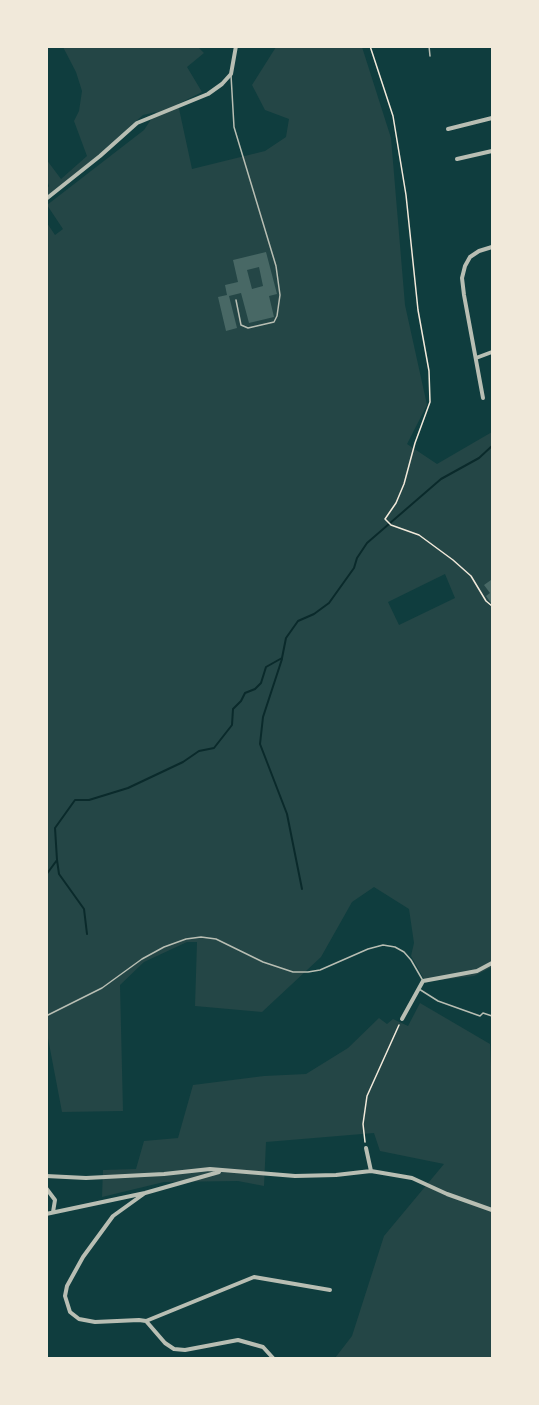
<!DOCTYPE html>
<style>
body{margin:0}
#map{position:relative;width:539px;height:1405px;overflow:hidden;background:#0f3d3e;font-family:Helvetica,sans-serif}
canvas{display:block}
.frame{position:absolute;inset:0;border:48px solid #f1e9da;pointer-events:none}
</style>
<div id="map">
<canvas width="539" height="1405"></canvas>
<div class="frame"></div>
</div>
<script>
const c = document.querySelector('canvas').getContext('2d');
c.lineJoin = 'round';
function paint(path, color) {
  c.fillStyle = color;
  c.fill(path, 'evenodd');
}
function toPath(rows) {
  const path = new Path2D();
  for (const r of rows) {
    path.moveTo(r[0], r[1]);
    for (let i = 2; i < r.length; i += 2) path.lineTo(r[i], r[i + 1]);
  }
  return path;
}
function trace(path, color, width, dash) {
  c.strokeStyle = color;
  c.lineWidth = width;
  c.lineCap = dash ? 'butt' : 'round';
  c.setLineDash(dash || []);
  c.stroke(path);
}
paint(toPath([
 [63,47,198,47,204,53,187,67,202,92,178,104,192,169,265,151,286,137,289,119,265,110,252,85,276,47,362,47,391,138,405,305,427,405,407,444,437,464,492,432,492,967,474,976,432,981,424,979,411,956,414,943,409,909,374,887,352,902,321,957,262,1012,195,1006,197,942,187,942,144,962,120,985,123,1111,62,1112,47,1033,47,223,55,235,63,229,47,205,144,130,156,112,143,115,88,164,47,196,47,189,49,186,47,180,46,159,61,179,87,156,74,121,79,111,82,91,76,72],
 [445,574,455,598,399,625,388,602],
 [420,1003,490,1044,491,1066,492,1067,492,1358,335,1358,352,1336,384,1236,444,1164,380,1151,374,1133,266,1142,264,1186,238,1181,164,1182,102,1197,103,1170,136,1169,144,1141,178,1138,193,1085,264,1076,306,1074,348,1048,379,1018,387,1024,393,1019,408,1026]
]), '#244646');
trace(toPath([
 [282,659,263,717,260,744,287,814,302,889],
 [57,860,59,874,84,909,87,934],
 [46,875,57,860,55,828,75,800,89,800,128,788,183,762,199,751,214,748,232,725,233,709,241,701,245,693,255,689,261,683,266,667,282,658,286,638,298,621,314,614,329,603,354,568,357,558,367,543,441,479,479,458,492,446]
]), '#0a2a2b', 2);
paint(toPath([
 [266,252,277,294,269,296,274,317,249,323,241,293,229,296,237,328,226,331,218,297,227,295,225,285,238,282,233,260],
 [259,267,263,286,252,289,247,270],
 [491,580,492,601,491,603,486,596,490,593,484,585]
]), '#486865');
trace(toPath([
 [370,46,393,116,406,195,418,310,429,371,430,402,415,443,404,484,396,503,385,519,391,525,419,535,453,560,471,576,486,601,492,606],
 [365,1142,363,1124,367,1096,399,1025]
]), '#f1e9da', 1.5);
trace(toPath([
 [429,46,430,56],
 [231,75,234,127,276,266,280,295,277,316,274,322,248,328,241,325,236,300],
 [419,989,438,1001,480,1016,483,1013,492,1016],
 [46,1016,102,988,142,959,164,947,186,939,201,937,216,939,263,962,293,972,308,972,320,970,368,949,383,945,395,947,404,952,411,960,422,979]
]), '#b8beb3', 1.5);
trace(toPath([
 [448,129,492,118],
 [457,159,492,151],
 [46,199,100,156,137,123,208,94,222,84,231,74,236,46],
 [476,358,492,352],
 [483,398,464,295,462,278,465,266,470,257,479,251,492,247],
 [402,1019,423,981,477,971,492,963],
 [366,1148,371,1171],
 [46,1176,86,1178,164,1174,210,1169,295,1176,336,1175,371,1171,412,1178,447,1194,492,1210],
 [46,1188,55,1200,53,1212],
 [145,1193,113,1216,83,1257,67,1286,65,1296,70,1312,79,1319,95,1322,139,1320,146,1321,165,1343,174,1349,185,1350,238,1340,263,1347,273,1358],
 [46,1214,145,1193,219,1172],
 [146,1321,254,1277,330,1290]
]), '#b8beb3', 4);
</script>
